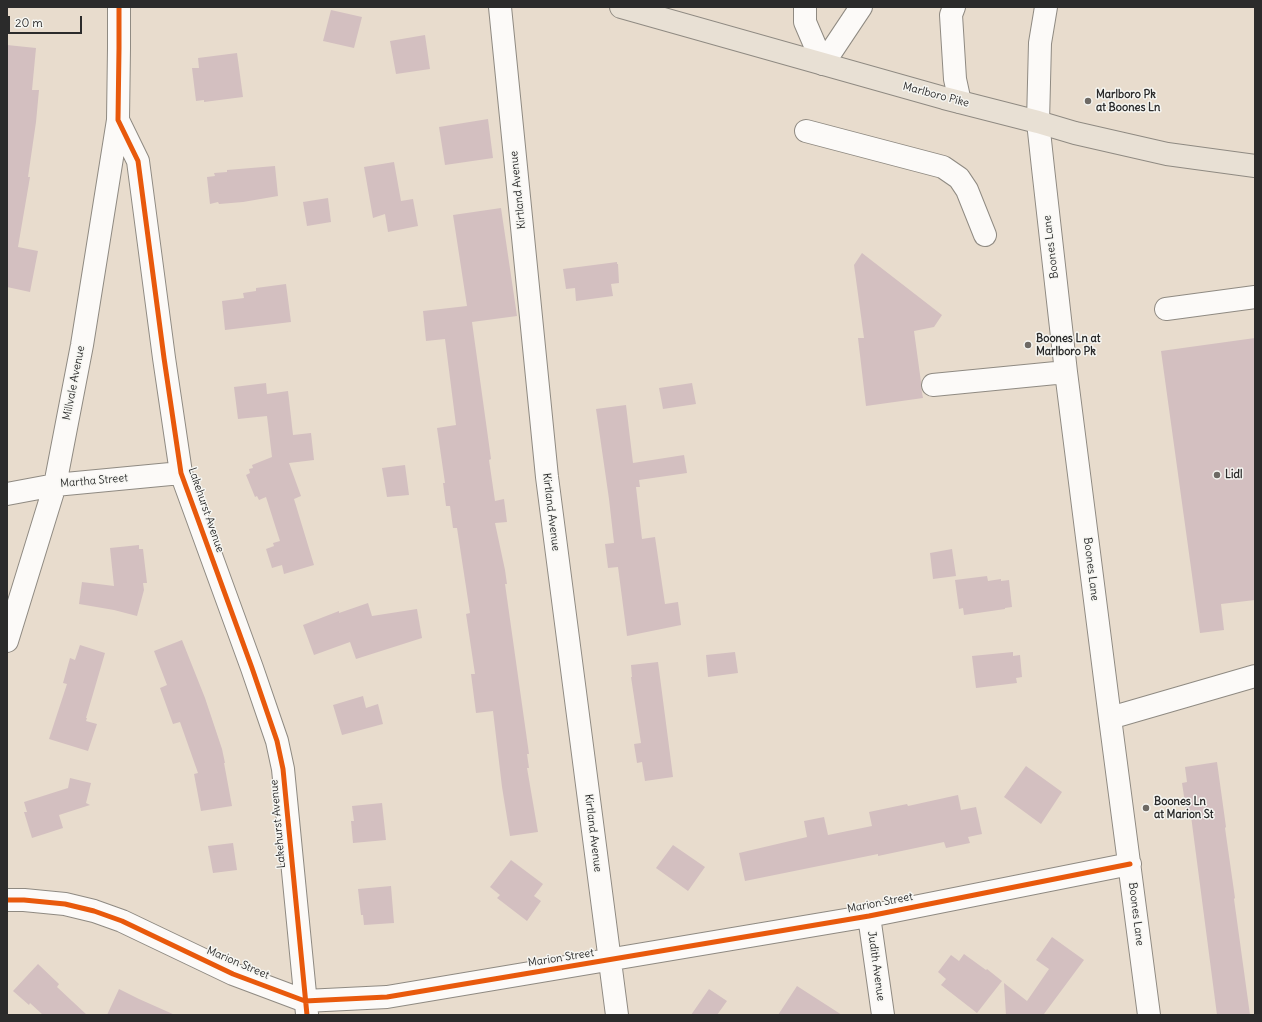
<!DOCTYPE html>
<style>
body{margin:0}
#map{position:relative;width:1262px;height:1022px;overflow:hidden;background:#e8dccd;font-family:Delius,sans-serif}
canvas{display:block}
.frame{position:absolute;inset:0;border:8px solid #2b2b2b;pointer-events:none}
.scale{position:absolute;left:8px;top:16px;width:74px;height:18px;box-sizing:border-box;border:2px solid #2b2b2b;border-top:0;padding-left:5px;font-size:12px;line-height:14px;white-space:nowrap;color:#2b2b2b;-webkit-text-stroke:3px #f6f6f2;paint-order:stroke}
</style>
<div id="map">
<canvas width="1262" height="1022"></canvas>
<div class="frame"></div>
<div class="scale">20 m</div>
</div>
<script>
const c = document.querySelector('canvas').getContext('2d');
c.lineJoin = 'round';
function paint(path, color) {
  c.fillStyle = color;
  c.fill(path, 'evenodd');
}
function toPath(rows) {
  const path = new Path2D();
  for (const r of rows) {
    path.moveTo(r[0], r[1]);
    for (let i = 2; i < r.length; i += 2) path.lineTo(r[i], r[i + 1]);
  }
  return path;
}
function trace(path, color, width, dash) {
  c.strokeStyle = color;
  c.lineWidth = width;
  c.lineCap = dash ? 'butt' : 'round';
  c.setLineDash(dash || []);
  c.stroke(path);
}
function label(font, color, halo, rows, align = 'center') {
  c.font = font + ' Delius,sans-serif';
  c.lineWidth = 3;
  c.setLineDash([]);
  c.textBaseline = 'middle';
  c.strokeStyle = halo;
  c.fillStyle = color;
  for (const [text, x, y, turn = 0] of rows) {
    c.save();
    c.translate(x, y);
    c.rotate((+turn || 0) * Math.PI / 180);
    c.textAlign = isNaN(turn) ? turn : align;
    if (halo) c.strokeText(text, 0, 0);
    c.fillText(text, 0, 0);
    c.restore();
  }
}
paint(toPath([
 [331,10,362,17,354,48,323,41],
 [425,35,430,69,396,74,390,41],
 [7,45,36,48,32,90,39,90,36,122,28,177,30,177,18,247,38,251,30,292,7,287],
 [237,53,243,97,204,102,204,100,196,101,192,68,199,68,198,58],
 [488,119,493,158,445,165,439,127],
 [394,162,401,201,413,199,418,226,388,232,385,214,373,218,364,167],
 [275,166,278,196,243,202,219,204,218,202,210,204,207,177,215,176,214,173,227,172,227,170],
 [328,198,331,222,307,226,303,202],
 [501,208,517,316,472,322,491,459,489,460,495,501,504,499,507,522,495,523,505,570,507,584,505,584,529,754,527,754,529,768,527,768,538,832,510,836,502,787,493,711,476,713,471,674,475,674,466,614,470,613,457,528,453,528,450,506,446,506,443,483,445,483,437,428,456,425,445,339,426,341,423,311,467,306,453,215],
 [862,253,942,315,934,327,914,331,921,382,921,387,923,398,866,406,858,338,864,338,854,265],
 [617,262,617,264,618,264,619,283,611,284,613,296,576,301,575,288,566,289,563,269],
 [286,284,291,322,225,330,222,301,244,298,243,293,256,291,256,288],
 [1255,338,1255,600,1221,604,1224,630,1200,633,1161,351],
 [266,383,267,394,288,391,293,435,311,433,314,460,289,463,301,496,294,499,314,565,284,574,282,565,272,568,266,549,274,546,273,543,280,541,266,497,259,500,257,496,255,497,246,475,250,473,249,469,253,468,252,465,272,457,267,416,238,419,234,387],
 [692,383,696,404,663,409,659,388],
 [626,405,633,463,684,455,687,473,639,480,640,487,636,487,642,539,655,537,665,604,678,602,681,625,627,636,618,567,608,568,605,544,614,543,609,499,596,409],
 [405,465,409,495,387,497,382,468],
 [139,545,139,549,143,549,147,583,143,583,144,590,137,616,114,610,79,604,82,582,114,586,110,548],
 [952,549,956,576,933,579,930,553],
 [987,576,988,581,1001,579,1001,581,1009,580,1012,607,1005,608,1005,609,964,615,963,608,959,609,955,580],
 [368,603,372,616,417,609,422,638,356,659,350,642,314,655,303,625,339,611,339,613],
 [182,640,205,698,222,749,225,763,224,763,232,806,201,811,194,774,198,773,180,722,173,724,160,688,167,685,154,651],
 [80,645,105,653,86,718,87,718,86,721,97,724,88,751,49,739,67,684,63,683,70,658,75,660],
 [735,652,738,673,708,677,706,655],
 [1013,652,1013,656,1020,655,1022,677,1016,678,1017,683,976,688,972,656],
 [658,662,673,777,645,781,642,762,637,763,634,744,641,743,631,677,632,677,631,665],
 [363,696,366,708,378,704,383,724,342,735,333,705],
 [1217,762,1226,827,1225,828,1235,898,1234,899,1250,1015,1217,1015,1191,816,1187,816,1182,783,1187,782,1185,767],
 [1026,766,1062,792,1041,824,1004,797],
 [70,778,91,783,86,803,90,805,59,815,63,828,32,838,24,812,27,812,24,802,68,788],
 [958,795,961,810,976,807,982,834,968,837,970,843,946,848,944,842,878,856,878,854,745,881,739,853,807,837,804,821,824,817,828,835,872,826,869,812,907,804,908,806],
 [382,803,386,840,353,843,351,821,354,821,352,806],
 [233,843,237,870,213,873,208,846],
 [673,845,705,867,688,891,656,868],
 [511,860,543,884,534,896,541,901,527,921,497,898,500,895,490,887],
 [391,886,394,923,364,925,363,915,361,915,358,889],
 [1052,937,1084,960,1044,1014,1045,1015,1006,1015,1004,983,1027,1001,1049,969,1036,960],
 [964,954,986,970,987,969,1002,981,977,1013,941,985,946,979,938,972,951,955,959,961],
 [38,964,59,984,57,987,87,1015,43,1015,30,1003,29,1005,13,991],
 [797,986,842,1015,778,1015],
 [119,989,139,999,175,1015,107,1015],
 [709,989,727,1001,717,1015,691,1015]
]), '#d3bfc0');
const minor = toPath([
 [119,7,119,48,118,120,138,161,164,358,181,473,252,668,277,741,283,769,307,1014],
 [500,7,547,477,617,1015],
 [805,7,805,22,823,64,861,7],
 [954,7,951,15,955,79,960,102],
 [1046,7,1040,43,1038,122,1043,168,1066,372,1110,718,1149,1015],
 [806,131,943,167,959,178,967,190,985,235],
 [1166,309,1255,297],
 [933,385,1066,372],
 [7,494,55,485,181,473],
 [7,641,55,485,82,345,118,120],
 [1110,718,1255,676],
 [7,900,24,900,65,904,94,911,122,921,233,974,305,1001,387,997,869,916,1130,864],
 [869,916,883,1015]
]);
const major = toPath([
 [621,7,944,98,1038,122,1075,133,1167,154,1255,166]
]);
trace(minor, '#8f8a82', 24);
trace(major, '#8f8a82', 24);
trace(minor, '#fcfaf8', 22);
trace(major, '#e8e0d4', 22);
trace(toPath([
 [119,7,119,48,118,120,138,161,164,358,181,473,252,668,277,741,283,769,307,1015],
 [7,900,24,900,65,904,94,911,122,921,233,974,305,1001,387,997,869,916,1130,864]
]), '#e8590c', 5);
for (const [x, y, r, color] of [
 [1088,101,4,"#6d6964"],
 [1028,345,4,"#6d6964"],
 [1217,475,4,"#6d6964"],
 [1146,808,4,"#6d6964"]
]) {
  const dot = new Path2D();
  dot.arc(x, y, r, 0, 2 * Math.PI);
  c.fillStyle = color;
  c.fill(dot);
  trace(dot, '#f6f6f2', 1.5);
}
label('11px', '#2b2b2b', '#f6f6f2', [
 ["Marlboro Pike",936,95,15],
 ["Kirtland Avenue",518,190,-96],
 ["Boones Lane",1051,247,-97],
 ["Millvale Avenue",74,383,-79],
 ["Martha Street",94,481,-5],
 ["Lakehurst Avenue",206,510,71],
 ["Kirtland Avenue",551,512,83],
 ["Boones Lane",1091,569,83],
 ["Lakehurst Avenue",278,824,-95],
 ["Kirtland Avenue",593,833,83],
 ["Marion Street",880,903,-11],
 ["Boones Lane",1136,914,83],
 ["Marion Street",561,958,-9],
 ["Marion Street",238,963,23],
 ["Judith Avenue",876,966,82]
]);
label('bold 11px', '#2b2b2b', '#f6f6f2', [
 ["Marlboro Pk",1096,95],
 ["at Boones Ln",1096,108],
 ["Boones Ln at",1036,339],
 ["Marlboro Pk",1036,352],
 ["Lidl",1225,475],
 ["Boones Ln",1154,802],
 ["at Marion St",1154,815]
], 'left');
</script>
